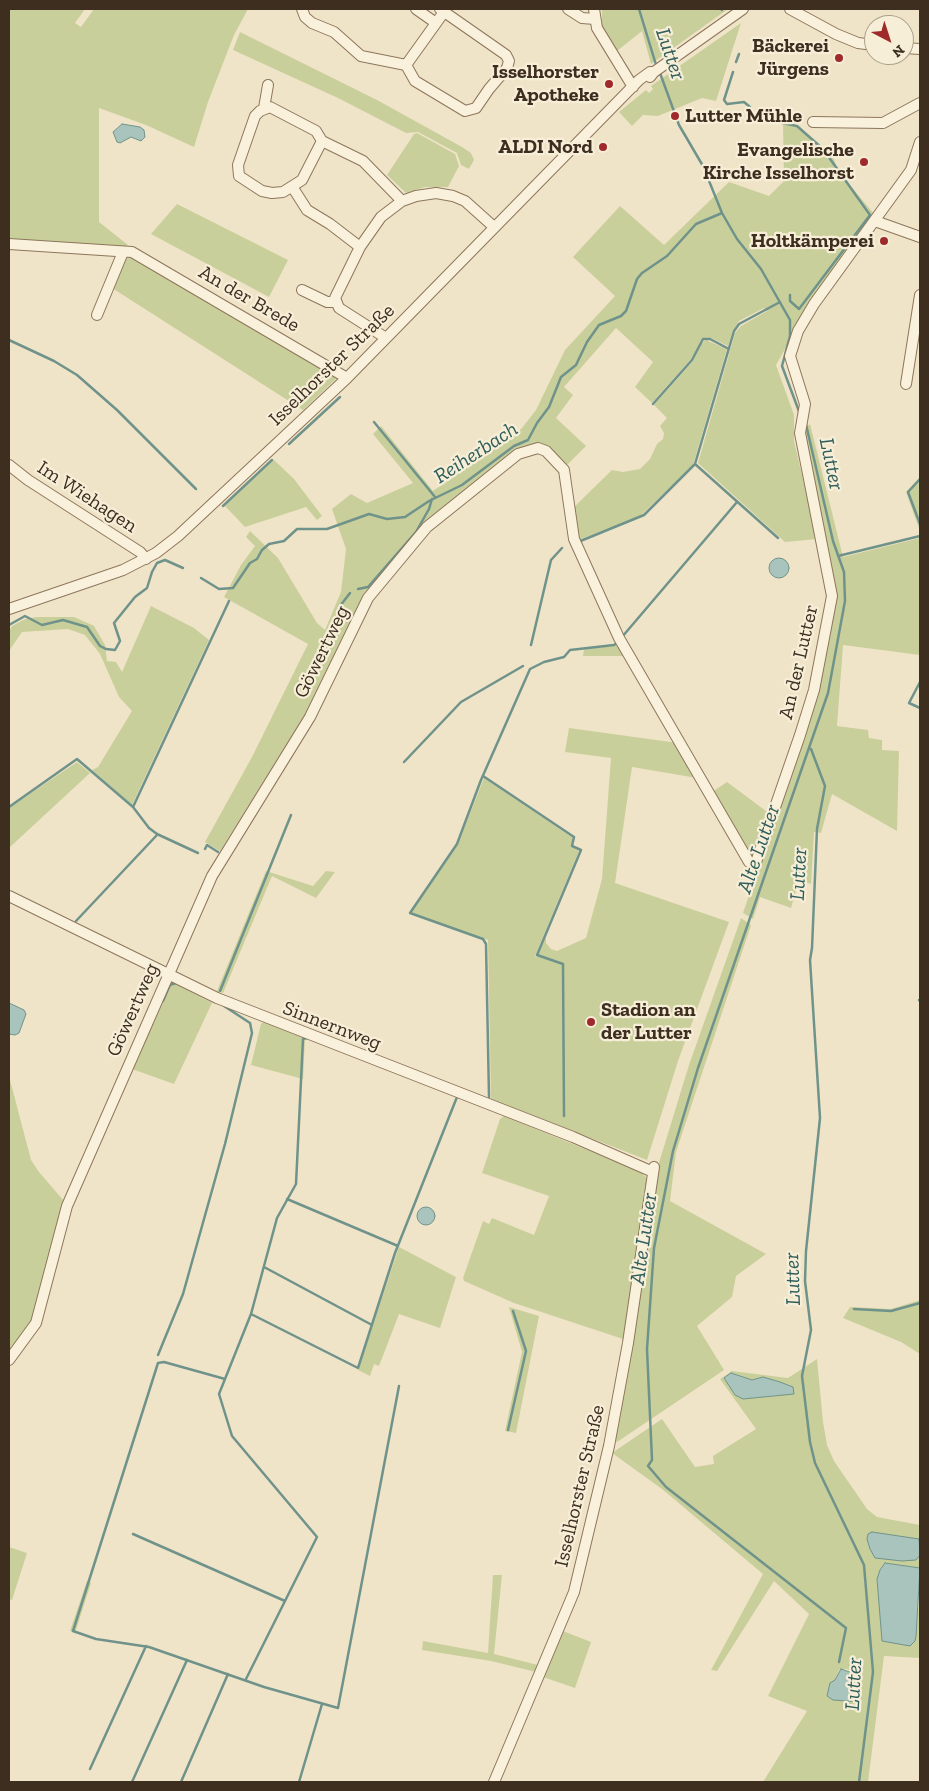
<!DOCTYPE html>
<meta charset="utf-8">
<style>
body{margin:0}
#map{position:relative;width:929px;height:1791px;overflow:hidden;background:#f0e4c8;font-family:"Zilla Slab",serif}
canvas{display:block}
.frame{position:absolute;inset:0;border:10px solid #3d2e20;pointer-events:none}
.north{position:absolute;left:864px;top:15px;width:50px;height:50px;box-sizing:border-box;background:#f7eed8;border:1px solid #ada18e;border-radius:50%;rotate:140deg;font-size:14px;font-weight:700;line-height:20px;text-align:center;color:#3d2e20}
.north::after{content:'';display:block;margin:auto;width:18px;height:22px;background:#9e2a2b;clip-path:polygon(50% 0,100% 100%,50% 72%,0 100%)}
</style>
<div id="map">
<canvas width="929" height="1791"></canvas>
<div class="frame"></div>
<div class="north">N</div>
</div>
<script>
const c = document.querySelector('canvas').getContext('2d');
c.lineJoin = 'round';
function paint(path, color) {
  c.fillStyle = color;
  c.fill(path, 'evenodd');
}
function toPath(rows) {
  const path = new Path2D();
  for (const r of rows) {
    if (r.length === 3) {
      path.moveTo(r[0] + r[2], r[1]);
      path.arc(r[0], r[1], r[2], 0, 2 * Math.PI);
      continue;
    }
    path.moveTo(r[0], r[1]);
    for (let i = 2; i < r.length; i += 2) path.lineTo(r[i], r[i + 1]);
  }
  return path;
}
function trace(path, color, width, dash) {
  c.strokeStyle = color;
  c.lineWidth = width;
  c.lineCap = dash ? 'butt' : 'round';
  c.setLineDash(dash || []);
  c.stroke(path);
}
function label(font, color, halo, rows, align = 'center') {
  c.font = font + ' "Zilla Slab",serif';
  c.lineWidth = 4.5;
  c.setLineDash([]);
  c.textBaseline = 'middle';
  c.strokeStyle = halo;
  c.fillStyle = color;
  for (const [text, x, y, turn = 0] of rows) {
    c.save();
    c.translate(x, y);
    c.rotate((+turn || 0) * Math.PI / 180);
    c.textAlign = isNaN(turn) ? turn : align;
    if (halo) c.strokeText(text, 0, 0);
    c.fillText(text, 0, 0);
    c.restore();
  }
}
paint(toPath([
 [9,9,85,9,75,23,81,27,94,9,248,9,234,35,208,102,194,147,146,125,99,108,99,222,128,245,126,247,9,239],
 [602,9,728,9,651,64,642,31,617,51,602,26],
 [741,23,716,101,702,98,658,116,643,115,632,126,619,112,646,90,649,93,653,89,651,86,678,67],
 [240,32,377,100,462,147,471,153,474,160,469,169,461,165,457,153,418,132,406,133,338,98,233,50],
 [783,122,794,124,832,154,836,165,849,184,874,214,811,303,776,365,794,415,794,441,817,539,785,542,698,463,735,333,741,326,767,311,764,308,739,321,733,330,728,346,711,338,702,339,691,359,652,403,635,387,653,362,616,328,564,387,573,395,556,418,586,446,568,464,564,464,539,445,425,525,363,595,305,714,220,851,205,842,252,757,308,644,224,597,241,565,255,546,246,537,250,531,278,558,317,623,325,630,341,592,346,549,332,509,351,494,367,503,413,483,373,434,381,426,433,491,508,440,522,428,536,410,565,350,615,296,573,257,620,206,664,245,729,182,769,196,784,181],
 [417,133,455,154,459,166,448,187,425,187,406,193,387,175,414,134],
 [177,204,288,260,269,297,151,234],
 [131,256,338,377,303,410,112,288,123,259],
 [706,340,727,349,693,465,639,517,578,540,572,509,612,470,623,472,640,469,650,459,657,444,663,439,664,433,660,426,667,418,654,405,693,361,701,344],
 [810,424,843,557,920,538,920,655,843,645,837,726,868,730,869,738,882,740,882,750,899,751,897,831,832,794,821,833,814,832,811,884,799,880,791,908,760,897,753,919,743,913,782,797,836,596,802,431],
 [274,460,294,479,322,516,317,520,306,507,245,527,225,506],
 [920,477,920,531,906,492],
 [151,606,194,628,209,640,132,805,92,770,98,767,132,711,119,697,100,654,85,635,68,629,22,632,9,651,9,631,12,626,25,619,37,617,74,617,94,626,105,645,107,661,116,662,122,672],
 [618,643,627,656,583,656,584,649,614,646],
 [569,728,678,743,697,778,632,767,615,883,729,922,678,1061,647,1160,491,1099,488,940,411,913,458,844,484,778,573,838,571,847,579,851,535,956,537,957,546,937,546,943,551,949,557,951,586,938,602,879,611,758,565,752],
 [77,762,90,773,9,848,9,808],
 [727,782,770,814,754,859,749,858,712,792],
 [266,871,313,886,326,871,335,872,316,898,272,876,223,993,217,991],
 [741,918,751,925,676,1152,670,1201,766,1254,736,1276,732,1297,697,1326,724,1370,617,1442,614,1440,632,1347,658,1166,689,1065],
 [176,984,212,1003,174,1084,132,1069,171,986],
 [263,1022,305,1038,303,1079,251,1065,261,1024],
 [9,1076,31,1160,39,1172,64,1201,34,1320,9,1356],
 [504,1116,639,1171,648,1179,623,1339,514,1303,464,1281,463,1278,483,1221,489,1224,492,1218,534,1235,549,1196,482,1173,500,1119],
 [399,1247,456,1277,440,1328,399,1314,379,1366,374,1364,370,1376,358,1370],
 [920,1300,920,1354,901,1342,843,1318,850,1307,891,1309],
 [509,1307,539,1316,516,1433,505,1431,522,1352],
 [817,1359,823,1422,827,1445,834,1461,867,1509,877,1517,920,1525,920,1540,872,1532,919,1557,920,1555,920,1568,885,1563,880,1570,877,1579,882,1641,915,1641,920,1592,920,1658,884,1656,868,1782,763,1782,807,1711,768,1696,809,1614,774,1581,717,1671,711,1670,763,1574,662,1489,612,1453,662,1419,695,1467,714,1464,713,1456,756,1429,720,1379,732,1371,788,1378],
 [731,1373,752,1380,763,1377,794,1394,743,1399,724,1378],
 [846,1669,855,1672,860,1680,861,1698,859,1702,833,1700,835,1680,839,1670],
 [9,1547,27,1553,12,1600,9,1599],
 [493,1575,502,1575,494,1654,538,1665,536,1672,491,1661,422,1650,423,1641,488,1653],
 [87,1581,91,1583,75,1633,70,1631],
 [563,1631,591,1642,575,1688,543,1677]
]), '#c9cf9b');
const water = toPath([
 [122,124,140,127,144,130,145,137,141,141,131,137,120,143,117,142,113,132,122,124],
 [779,568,10],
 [9,1003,24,1010,26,1014,19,1033,15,1035,9,1034,9,1003],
 [426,1216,9],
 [731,1373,752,1380,763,1377,780,1382,793,1387,794,1394,743,1399,735,1395,724,1378,731,1373],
 [872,1532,919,1539,920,1555,916,1560,902,1561,875,1558,870,1549,867,1539,868,1534,872,1532],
 [885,1563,920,1568,916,1636,915,1641,910,1646,882,1641,877,1579,880,1570,885,1563],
 [841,1669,858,1675,861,1698,859,1702,833,1700,827,1696,830,1683,835,1680,841,1669]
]);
paint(water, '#a9c4bc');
trace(water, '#6f938a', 1);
trace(toPath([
 [639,9,657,68],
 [721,9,722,10],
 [736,62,739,54],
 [733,72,724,100,727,104,744,102,750,107],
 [660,73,679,125,703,166,722,213,737,239,761,269,790,320,790,336,782,366,800,414],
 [752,117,797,126,823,149,870,215,799,309,790,301,790,295],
 [9,340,54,361,77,375,117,410,196,489],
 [653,404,692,360,703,339,710,339,729,349],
 [805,420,833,541,844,572,845,601,828,693,698,1068,673,1151,654,1248,647,1349,652,1460,648,1466,666,1487,846,1628,839,1662],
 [374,422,435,497],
 [289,444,340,397],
 [695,464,778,538],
 [920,479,908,492,920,524],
 [223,506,272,460],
 [578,542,644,515,695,464,734,331,739,324,780,302],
 [838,556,920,536],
 [201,578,219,589,233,588,250,563,257,559,262,550,269,544,284,541,297,529,327,529,369,514,387,519,405,517,429,501,462,485,514,446,528,440,537,423,549,407,561,377,576,365,587,342,599,325,621,316,626,311,637,279,642,273,667,256,696,224,722,213],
 [358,589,368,587,416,532,429,509,432,499],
 [345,614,340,606,350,593],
 [9,625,25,616,42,625,63,620,87,627,100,646,106,649,115,650,120,641,114,623,135,597,147,588,152,572,157,563,165,560,183,568],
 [622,637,737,502],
 [531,645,551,560,562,548],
 [920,682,909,703,920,708],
 [811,749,825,786,817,829,812,948,810,960,820,1118,806,1251,805,1281,811,1330,802,1376,810,1442,815,1463,864,1565,873,1672,859,1782],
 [404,762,461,702,523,666],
 [483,776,574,837,572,846,581,850,537,955,563,964,564,1116],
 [9,807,77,759,133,807,149,828,157,834,198,853],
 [133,807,229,601],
 [205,849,207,845,218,852],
 [76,921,157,835],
 [220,991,291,815],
 [919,1000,920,1001],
 [163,1001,170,985,176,983],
 [489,1097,486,944,483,939,410,913,457,844,481,780,530,669,544,662,564,657,570,650,614,645,618,642],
 [287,1199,398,1246],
 [264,1267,372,1325],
 [854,1309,891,1311,920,1303],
 [251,1314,358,1368,395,1253,457,1097],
 [158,1355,183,1294,225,1144,252,1033,250,1023,224,1006],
 [225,1379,164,1362,158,1363,73,1631,96,1639,149,1647,264,1687,338,1708,399,1386],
 [508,1430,526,1351,513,1311],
 [133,1534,285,1601],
 [246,1679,317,1537,232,1436,219,1394,251,1314,277,1218,296,1184,303,1039,307,1038],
 [90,1769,146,1646],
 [132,1782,187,1660],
 [181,1782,228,1674],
 [299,1782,322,1704]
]), '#6f938a', 2.5);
const minor = toPath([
 [302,9,305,17,312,23,334,32,361,56,406,65],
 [416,9,436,23],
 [568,9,582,18,595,19],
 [594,9,597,28,633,87],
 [790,9,836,34,858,43,874,45],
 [904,48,920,49],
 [406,65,415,81,465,111,476,108,489,89,507,68,509,61,506,55,440,9],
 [406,65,444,12],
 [650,77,654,72,743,9],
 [264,108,268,85],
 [813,122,883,123,920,103],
 [322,141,302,180,283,192,272,193,262,191,239,176,238,165,255,116,260,111,270,107,316,131,322,141,363,161,402,201],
 [293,188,307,210,330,224,360,247],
 [875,221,920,237],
 [9,244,132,252,347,378],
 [302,290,327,302,336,302],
 [97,315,123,252],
 [386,338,339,308,335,298,360,247,381,217,402,201,416,196,436,193,453,196,465,201,494,227],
 [906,384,920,295],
 [9,465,28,480,140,552,146,559],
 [9,609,123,570,156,553,178,536,347,378,639,80,650,72,654,72],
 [9,896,217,998,573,1137,653,1172],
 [9,1360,36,1323,67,1206,212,876,310,717,368,598,427,527,518,454,538,448,546,451,564,470,574,539,619,638,749,862,755,865,800,735,814,690,832,596,800,433,805,404,790,356,798,331,814,304,911,170,920,142],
 [494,1782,574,1592,609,1446,628,1343,654,1167]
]);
trace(minor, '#8d765c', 12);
trace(minor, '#faf1dc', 10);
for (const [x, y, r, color] of [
 [839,58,5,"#9e2a2b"],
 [609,84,5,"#9e2a2b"],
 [675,116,5,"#9e2a2b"],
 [603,147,5,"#9e2a2b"],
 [864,162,5,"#9e2a2b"],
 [884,241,5,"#9e2a2b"],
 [591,1022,5,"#9e2a2b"]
]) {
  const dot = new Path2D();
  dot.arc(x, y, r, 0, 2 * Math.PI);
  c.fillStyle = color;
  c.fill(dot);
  trace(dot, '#f7eed8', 2);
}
label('bold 20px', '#3d2e20', '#f7eed8', [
 ["Bäckerei",829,46],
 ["Jürgens",829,69],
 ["Isselhorster",599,72],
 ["Apotheke",599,95],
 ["Lutter Mühle",685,116,"left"],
 ["ALDI Nord",593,147],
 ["Evangelische",854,150],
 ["Kirche Isselhorst",854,173],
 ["Holtkämperei",874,241],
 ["Stadion an",601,1010,"left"],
 ["der Lutter",601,1033,"left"]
], 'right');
label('20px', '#3d2e20', '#f7eed8', [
 ["An der Brede",249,299,30],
 ["Isselhorster Straße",332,365,-44],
 ["Im Wiehagen",87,497,33],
 ["Göwertweg",322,652,-64],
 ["An der Lutter",799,662,-77],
 ["Göwertweg",133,1010,-66],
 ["Sinnernweg",332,1026,21],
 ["Isselhorster Straße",580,1486,-77]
]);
label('italic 21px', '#2f5d5a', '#f7eed8', [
 ["Lutter",670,54,71],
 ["Reiherbach",476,453,-33],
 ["Lutter",831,464,78],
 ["Alte Lutter",759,849,-71],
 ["Lutter",799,874,-87],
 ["Alte Lutter",644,1239,-82],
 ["Lutter",793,1279,-92],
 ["Lutter",854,1684,-87]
]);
</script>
